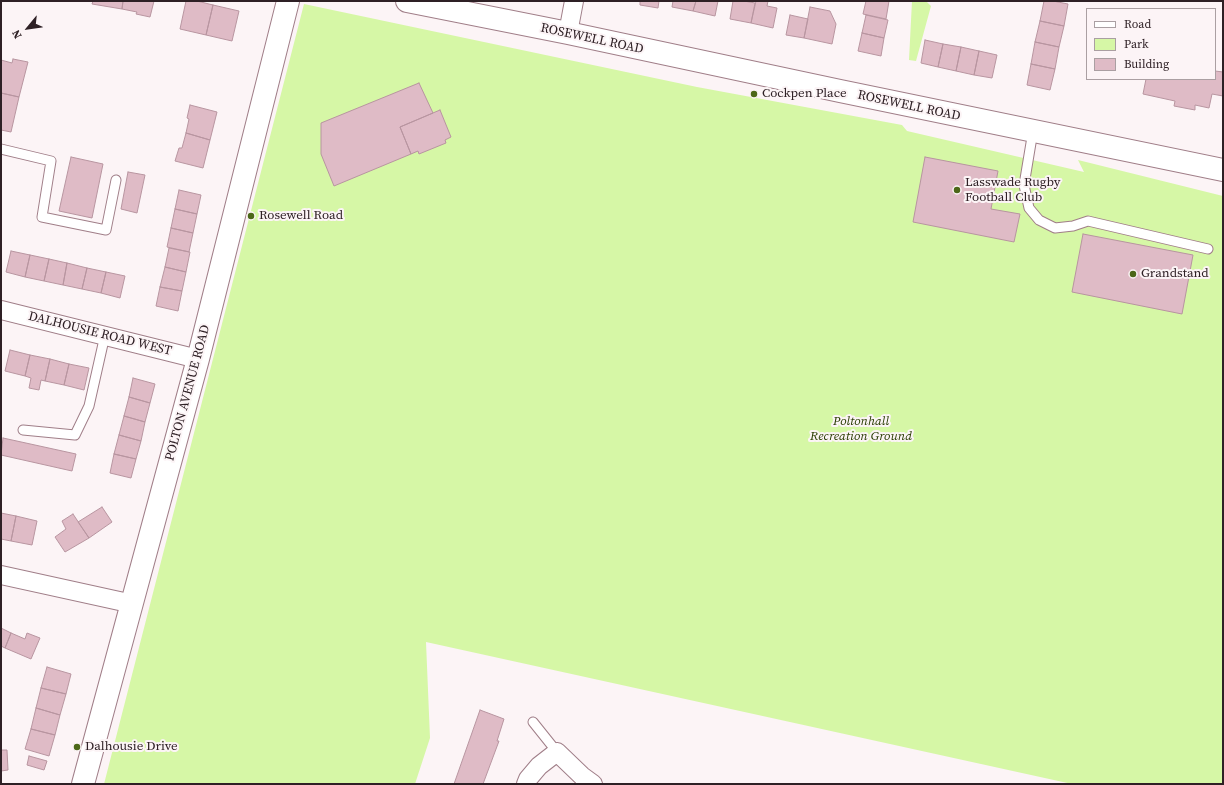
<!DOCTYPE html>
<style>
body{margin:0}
#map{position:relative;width:1224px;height:785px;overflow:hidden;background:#fcf4f6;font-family:"Source Serif 4",serif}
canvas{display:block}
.frame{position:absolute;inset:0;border:2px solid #2e2025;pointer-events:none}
.legend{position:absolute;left:1086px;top:8px;width:130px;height:72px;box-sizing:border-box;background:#fcf4f6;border:1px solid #aa9fa2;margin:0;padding:5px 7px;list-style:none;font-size:12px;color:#2e2025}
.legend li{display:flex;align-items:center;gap:8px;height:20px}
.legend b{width:20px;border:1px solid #aa9fa2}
.north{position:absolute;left:8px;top:8px;width:40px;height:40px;-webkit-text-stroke:3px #fcf4f6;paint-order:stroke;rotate:241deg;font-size:11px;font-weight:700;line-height:16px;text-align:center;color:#2e2025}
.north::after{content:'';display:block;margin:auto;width:14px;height:18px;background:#2e2025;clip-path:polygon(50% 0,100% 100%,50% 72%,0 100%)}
</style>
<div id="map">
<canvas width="1224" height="785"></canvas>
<div class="frame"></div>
<ul class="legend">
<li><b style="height:5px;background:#fff"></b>Road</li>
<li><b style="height:11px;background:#d6f7a6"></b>Park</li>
<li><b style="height:11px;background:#dfbbc6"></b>Building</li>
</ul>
<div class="north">N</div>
</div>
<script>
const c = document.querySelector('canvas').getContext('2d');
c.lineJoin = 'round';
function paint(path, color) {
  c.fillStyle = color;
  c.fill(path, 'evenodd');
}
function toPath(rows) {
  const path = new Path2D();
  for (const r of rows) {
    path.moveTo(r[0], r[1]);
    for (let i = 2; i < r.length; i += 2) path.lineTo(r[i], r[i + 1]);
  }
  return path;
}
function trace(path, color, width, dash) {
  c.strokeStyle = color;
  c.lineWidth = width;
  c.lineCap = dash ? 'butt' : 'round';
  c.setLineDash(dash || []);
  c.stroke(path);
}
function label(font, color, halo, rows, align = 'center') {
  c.font = font + ' "Source Serif 4",serif';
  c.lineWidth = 4;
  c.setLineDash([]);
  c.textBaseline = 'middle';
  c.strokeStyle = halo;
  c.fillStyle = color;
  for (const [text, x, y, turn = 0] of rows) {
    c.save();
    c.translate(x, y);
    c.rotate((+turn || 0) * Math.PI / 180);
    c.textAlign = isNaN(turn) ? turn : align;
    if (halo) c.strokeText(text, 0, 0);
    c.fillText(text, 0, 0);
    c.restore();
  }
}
paint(toPath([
 [912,1,926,1,931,6,916,61,909,60],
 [304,4,697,87,902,125,907,131,1084,172,1078,160,1223,196,1223,784,1072,784,426,642,430,738,415,784,104,784]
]), '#d6f7a6');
const building = toPath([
 [93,1,123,1,122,9,92,4,93,1],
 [123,1,154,1,150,17,136,14,137,12,122,9,123,1],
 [186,1,197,1,213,5,206,35,180,29,186,1],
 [640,1,659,1,658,8,640,5,640,1],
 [673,1,696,1,693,11,672,7,673,1],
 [696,1,718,1,715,16,693,11,696,1],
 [733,1,744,1,755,3,751,23,730,19,733,1],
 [756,1,768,1,767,6,777,8,773,28,751,23,756,1],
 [866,1,889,1,886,19,863,14,866,1],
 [1044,1,1053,1,1068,4,1064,26,1040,21,1044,1],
 [213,5,239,11,232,41,206,35,213,5],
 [810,7,830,11,836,24,832,44,804,38,810,7],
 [790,15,808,19,804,38,786,35,790,15],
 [866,15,888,20,884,38,862,33,866,15],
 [1040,21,1064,26,1059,47,1035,42,1040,21],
 [862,33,884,38,881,56,858,51,862,33],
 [925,40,943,44,938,67,921,63,925,40],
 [1035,42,1059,47,1055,69,1031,64,1035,42],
 [943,44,961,47,956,71,938,67,943,44],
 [961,47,979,51,974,75,956,71,961,47],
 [979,51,997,55,992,78,974,75,979,51],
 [13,59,28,62,19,97,1,93,1,60,12,63,13,59],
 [1031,64,1055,69,1050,90,1027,85,1031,64],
 [1215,71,1223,72,1223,96,1212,94,1209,108,1195,105,1195,110,1174,106,1175,101,1143,94,1146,79,1215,79,1215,71],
 [419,83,433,113,400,127,411,154,334,186,321,154,321,123,419,83],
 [1,93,19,97,11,132,1,130,1,93],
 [190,105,217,112,210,140,186,133,189,119,187,118,190,105],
 [440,110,451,137,445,140,446,143,419,154,418,151,411,154,400,127,440,110],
 [186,133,210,140,203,168,175,161,179,148,182,148,186,133],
 [71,157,103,164,92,218,59,211,71,157],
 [925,157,998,171,991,209,1020,214,1014,242,913,222,925,157],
 [128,172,145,175,137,213,121,209,128,172],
 [179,190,201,195,197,214,175,209,179,190],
 [175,209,197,214,193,233,171,228,175,209],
 [171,228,193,233,189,252,167,247,171,228],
 [1083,234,1193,255,1182,314,1072,292,1083,234],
 [169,248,190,252,186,272,165,267,169,248],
 [11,251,30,255,25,277,6,272,11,251],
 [30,255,49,259,44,281,25,277,30,255],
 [49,259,67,263,63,285,44,281,49,259],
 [67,263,87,268,82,289,63,285,67,263],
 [165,267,186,272,182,291,160,287,165,267],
 [87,268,106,272,101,293,82,289,87,268],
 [106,272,125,276,120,298,101,293,106,272],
 [160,287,182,291,178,311,156,306,160,287],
 [10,350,30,355,25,376,5,371,10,350],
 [30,355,50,359,45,381,41,380,39,390,29,388,31,378,25,376,30,355],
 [50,359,69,364,64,385,45,381,50,359],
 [69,364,89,368,84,390,64,385,69,364],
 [133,378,155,384,150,403,129,397,133,378],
 [129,397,150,403,145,422,124,416,129,397],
 [124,416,145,422,141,441,119,435,124,416],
 [119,435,141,441,136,459,114,454,119,435],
 [3,438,76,454,72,471,1,455,3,438],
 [114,454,136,459,131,478,110,473,114,454],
 [102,507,112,522,89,538,78,522,102,507],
 [1,513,16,516,11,541,1,539,1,513],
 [73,514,89,538,65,552,55,537,66,529,62,521,73,514],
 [16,516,37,521,32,545,11,541,16,516],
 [1,628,11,633,5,648,1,646,1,628],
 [11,633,25,639,27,633,40,638,31,659,5,648,11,633],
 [47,667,71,674,66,694,41,688,47,667],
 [41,688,66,694,60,715,36,708,41,688],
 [36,708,60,715,55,735,31,729,36,708],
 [480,710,504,719,497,741,499,741,483,784,454,784,480,710],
 [31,729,55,735,49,756,25,749,31,729],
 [1,750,7,750,8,770,1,771,1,750],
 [29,756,47,761,44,770,27,765,29,756]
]);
paint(building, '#dfbbc6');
trace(building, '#b895a0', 1);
const lane = toPath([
 [1033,131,1024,185,1029,208,1039,220,1055,228,1073,226,1088,221,1208,249],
 [1,149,51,161,42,217,106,230,116,180],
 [23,430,75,435,89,406,105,335],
 [533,722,557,752]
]);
const street = toPath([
 [568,33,574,1],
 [1,310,198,359],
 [1,575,133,604],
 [526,784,528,779,539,766,557,752,582,776,593,784]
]);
const secondary = toPath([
 [83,784,198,359,288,1]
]);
const primary = toPath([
 [407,1,568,33,840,91,1223,170]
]);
trace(lane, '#a07e88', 11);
trace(street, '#a07e88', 20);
trace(secondary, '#a07e88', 24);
trace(primary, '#a07e88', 24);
trace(lane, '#fff', 9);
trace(street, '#fff', 18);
trace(secondary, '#fff', 22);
trace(primary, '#fff', 22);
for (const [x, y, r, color] of [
 [754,94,4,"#4c6718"],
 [957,190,4,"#4c6718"],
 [251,216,4,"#4c6718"],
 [1133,274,4,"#4c6718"],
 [77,747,4,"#4c6718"]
]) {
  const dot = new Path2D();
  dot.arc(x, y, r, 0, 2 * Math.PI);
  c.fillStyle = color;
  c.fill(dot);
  trace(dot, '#fcf4f6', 1.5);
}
label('13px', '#2e2025', '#fcf4f6', [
 ["ROSEWELL ROAD",592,39,12],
 ["ROSEWELL ROAD",909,106,12],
 ["DALHOUSIE ROAD WEST",100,334,14],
 ["POLTON AVENUE ROAD",188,393,-75]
]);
label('13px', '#2e2025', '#fcf4f6', [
 ["Cockpen Place",762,94],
 ["Lasswade Rugby",965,183],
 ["Football Club",965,198],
 ["Rosewell Road",259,216],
 ["Grandstand",1141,274],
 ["Dalhousie Drive",85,747]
], 'left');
label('italic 13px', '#283b00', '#fcf4f6', [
 ["Poltonhall",861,422],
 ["Recreation Ground",861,437]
]);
</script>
